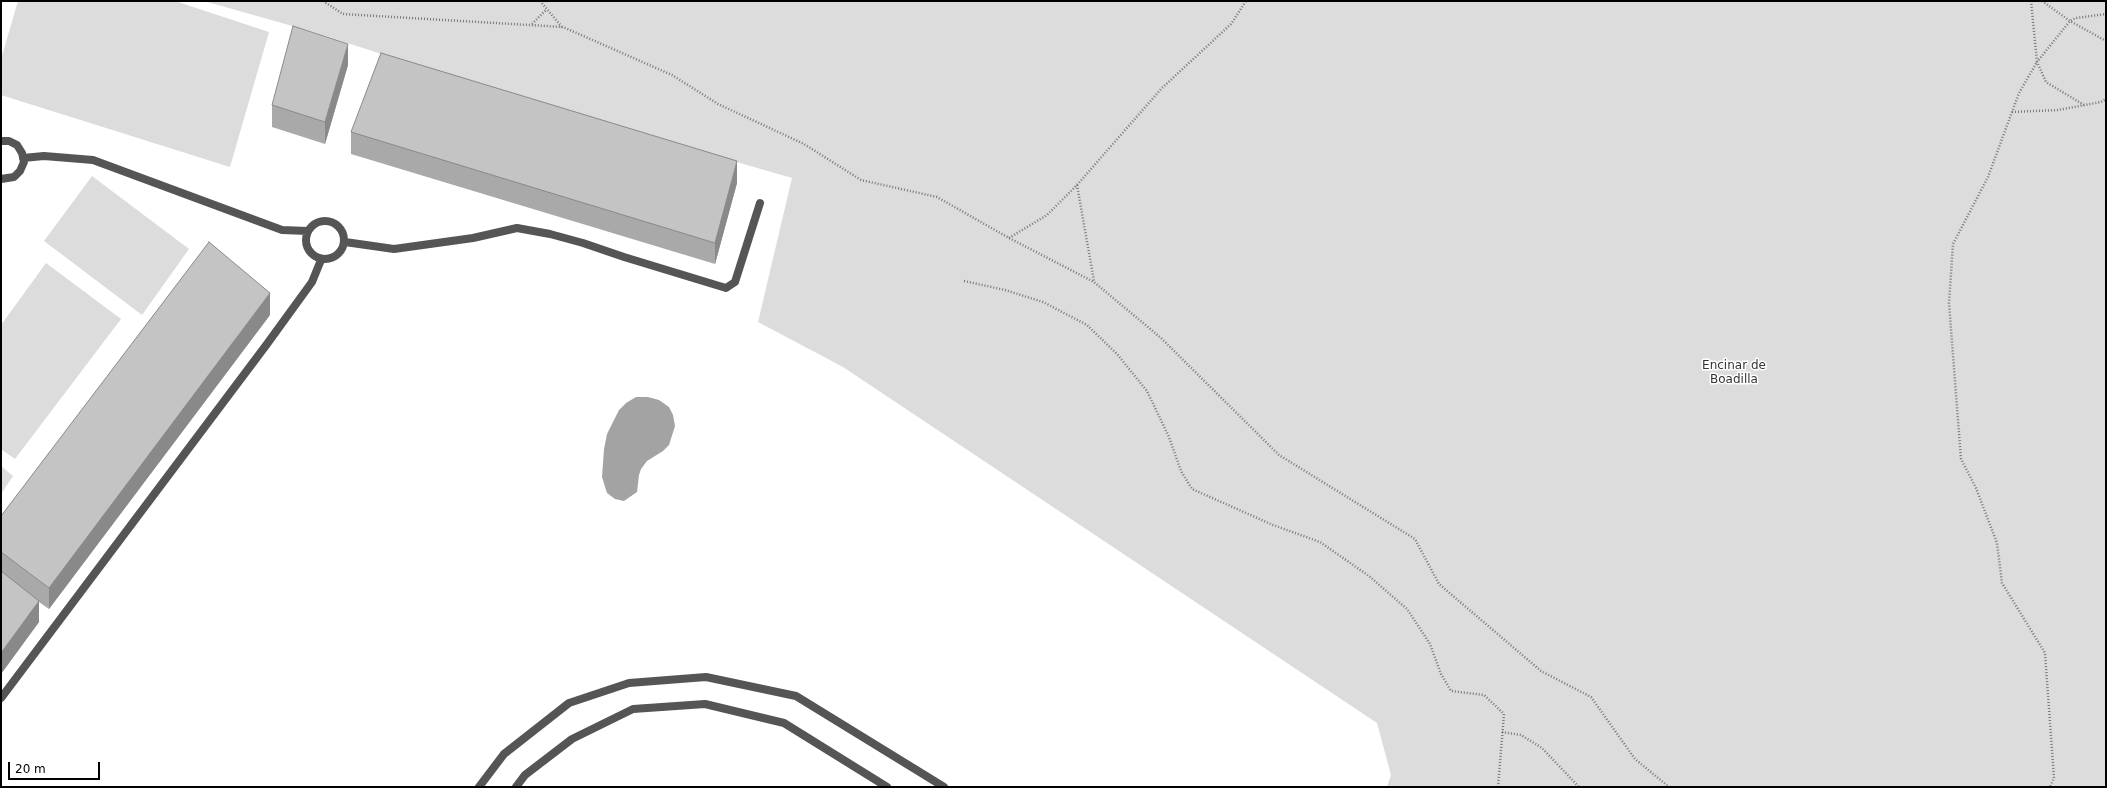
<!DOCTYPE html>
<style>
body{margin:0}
#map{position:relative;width:2107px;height:788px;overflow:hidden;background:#fff;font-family:"DejaVu Sans",sans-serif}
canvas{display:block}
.frame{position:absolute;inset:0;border:2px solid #000;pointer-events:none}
.scale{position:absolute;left:8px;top:762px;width:92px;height:18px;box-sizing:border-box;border:2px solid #000;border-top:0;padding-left:5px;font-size:12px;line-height:14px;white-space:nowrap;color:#000;-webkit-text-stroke:3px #fff;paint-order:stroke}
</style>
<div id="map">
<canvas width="2107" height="788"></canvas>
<div class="frame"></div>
<div class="scale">20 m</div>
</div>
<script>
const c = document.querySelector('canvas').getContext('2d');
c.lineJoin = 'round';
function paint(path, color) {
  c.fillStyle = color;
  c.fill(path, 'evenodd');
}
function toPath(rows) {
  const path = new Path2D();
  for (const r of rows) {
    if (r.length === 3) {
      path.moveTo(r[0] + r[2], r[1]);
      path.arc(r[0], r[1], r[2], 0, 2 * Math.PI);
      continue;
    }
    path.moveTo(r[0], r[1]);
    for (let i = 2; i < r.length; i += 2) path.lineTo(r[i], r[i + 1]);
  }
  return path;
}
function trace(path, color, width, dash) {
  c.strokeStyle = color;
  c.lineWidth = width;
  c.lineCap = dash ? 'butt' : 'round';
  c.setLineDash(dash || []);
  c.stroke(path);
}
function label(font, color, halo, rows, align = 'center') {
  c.font = font + ' "DejaVu Sans",sans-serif';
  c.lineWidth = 3;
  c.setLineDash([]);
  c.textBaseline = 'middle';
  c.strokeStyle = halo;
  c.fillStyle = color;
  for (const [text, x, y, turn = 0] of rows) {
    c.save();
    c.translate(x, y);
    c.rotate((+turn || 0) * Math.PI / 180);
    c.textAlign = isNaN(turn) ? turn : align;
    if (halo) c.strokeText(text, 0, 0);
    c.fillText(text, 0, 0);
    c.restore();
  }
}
paint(toPath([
 [18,1,175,1,269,32,230,167,1,95,1,59],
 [204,1,2106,1,2106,787,1387,787,1391,775,1377,723,843,367,758,322,792,178,550,108,310,31],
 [92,176,189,249,142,315,44,241],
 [46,263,121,319,15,459,1,449,1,325],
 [1,466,13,476,1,494]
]), '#dcdcdc');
paint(toPath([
 [636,397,648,397,659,400,669,407,673,415,675,426,669,445,663,451,647,461,641,469,639,475,637,492,624,501,615,499,607,493,602,477,604,449,607,434,619,410,626,403]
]), '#a3a3a3');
trace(toPath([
 [323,1,343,14,563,27,672,75,718,104,804,144,861,180,937,197,1009,238,1094,282,1161,338,1279,455,1415,539,1439,584,1541,671,1591,697,1635,759,1669,787],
 [540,1,562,27],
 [2031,1,2037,62,2019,93,1988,177,1953,244,1949,303,1961,459,1976,488,1997,543,2002,583,2045,653,2054,778,2050,787],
 [2042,1,2070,21,2106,41],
 [532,24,546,10],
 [2084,105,2046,82,2037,62,2070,21,2076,18,2106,14],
 [2012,112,2058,110,2101,102,2106,99],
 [1077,185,1094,281],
 [1009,238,1047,215,1077,185,1161,89,1231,24,1246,1],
 [964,281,1005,290,1043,302,1087,325,1117,354,1147,391,1169,437,1181,471,1192,489,1273,525,1320,542,1369,576,1407,609,1430,644,1441,674,1451,691,1484,695,1504,714,1498,787],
 [1502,732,1521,735,1542,748,1579,787]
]), '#777', 2.5, [1, 2]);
trace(toPath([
 [1,141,9,141,17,145,22,153,24,162,20,171,14,177,1,179],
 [23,158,44,156,93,160,282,230,308,231],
 [325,240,19],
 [345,242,394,249,473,238,517,228,550,234,583,243,624,257,726,288,735,282,760,203],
 [1,698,267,344,312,282,321,260]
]), '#555', 8);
trace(toPath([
 [479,787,504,754,569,703,629,683,706,677,796,696,944,787],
 [516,787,525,775,572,739,633,709,705,704,784,723,887,787]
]), '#555', 8);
paint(toPath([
 [348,65,325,144,272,127,272,105],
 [351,132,737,183,715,264,351,154],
 [270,315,49,609,39,602,39,622,1,674,1,516]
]), '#a9a9a9');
paint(toPath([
 [348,44,348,65,325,144,325,122],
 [737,161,737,183,715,264,715,243],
 [270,293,270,315,49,609,49,588],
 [39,601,39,622,1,674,1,653]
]), '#898989');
const building = toPath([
 [293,26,348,44,325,122,272,105,293,26],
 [381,53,737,161,715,243,351,132,381,53],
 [209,242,270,293,49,588,1,552,1,516,209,242],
 [1,571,39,601,1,653,1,571]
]);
paint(building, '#c4c4c4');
trace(building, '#898989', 1);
label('12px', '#333', '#fff', [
 ["Encinar de",1734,366],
 ["Boadilla",1734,380]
]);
</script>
